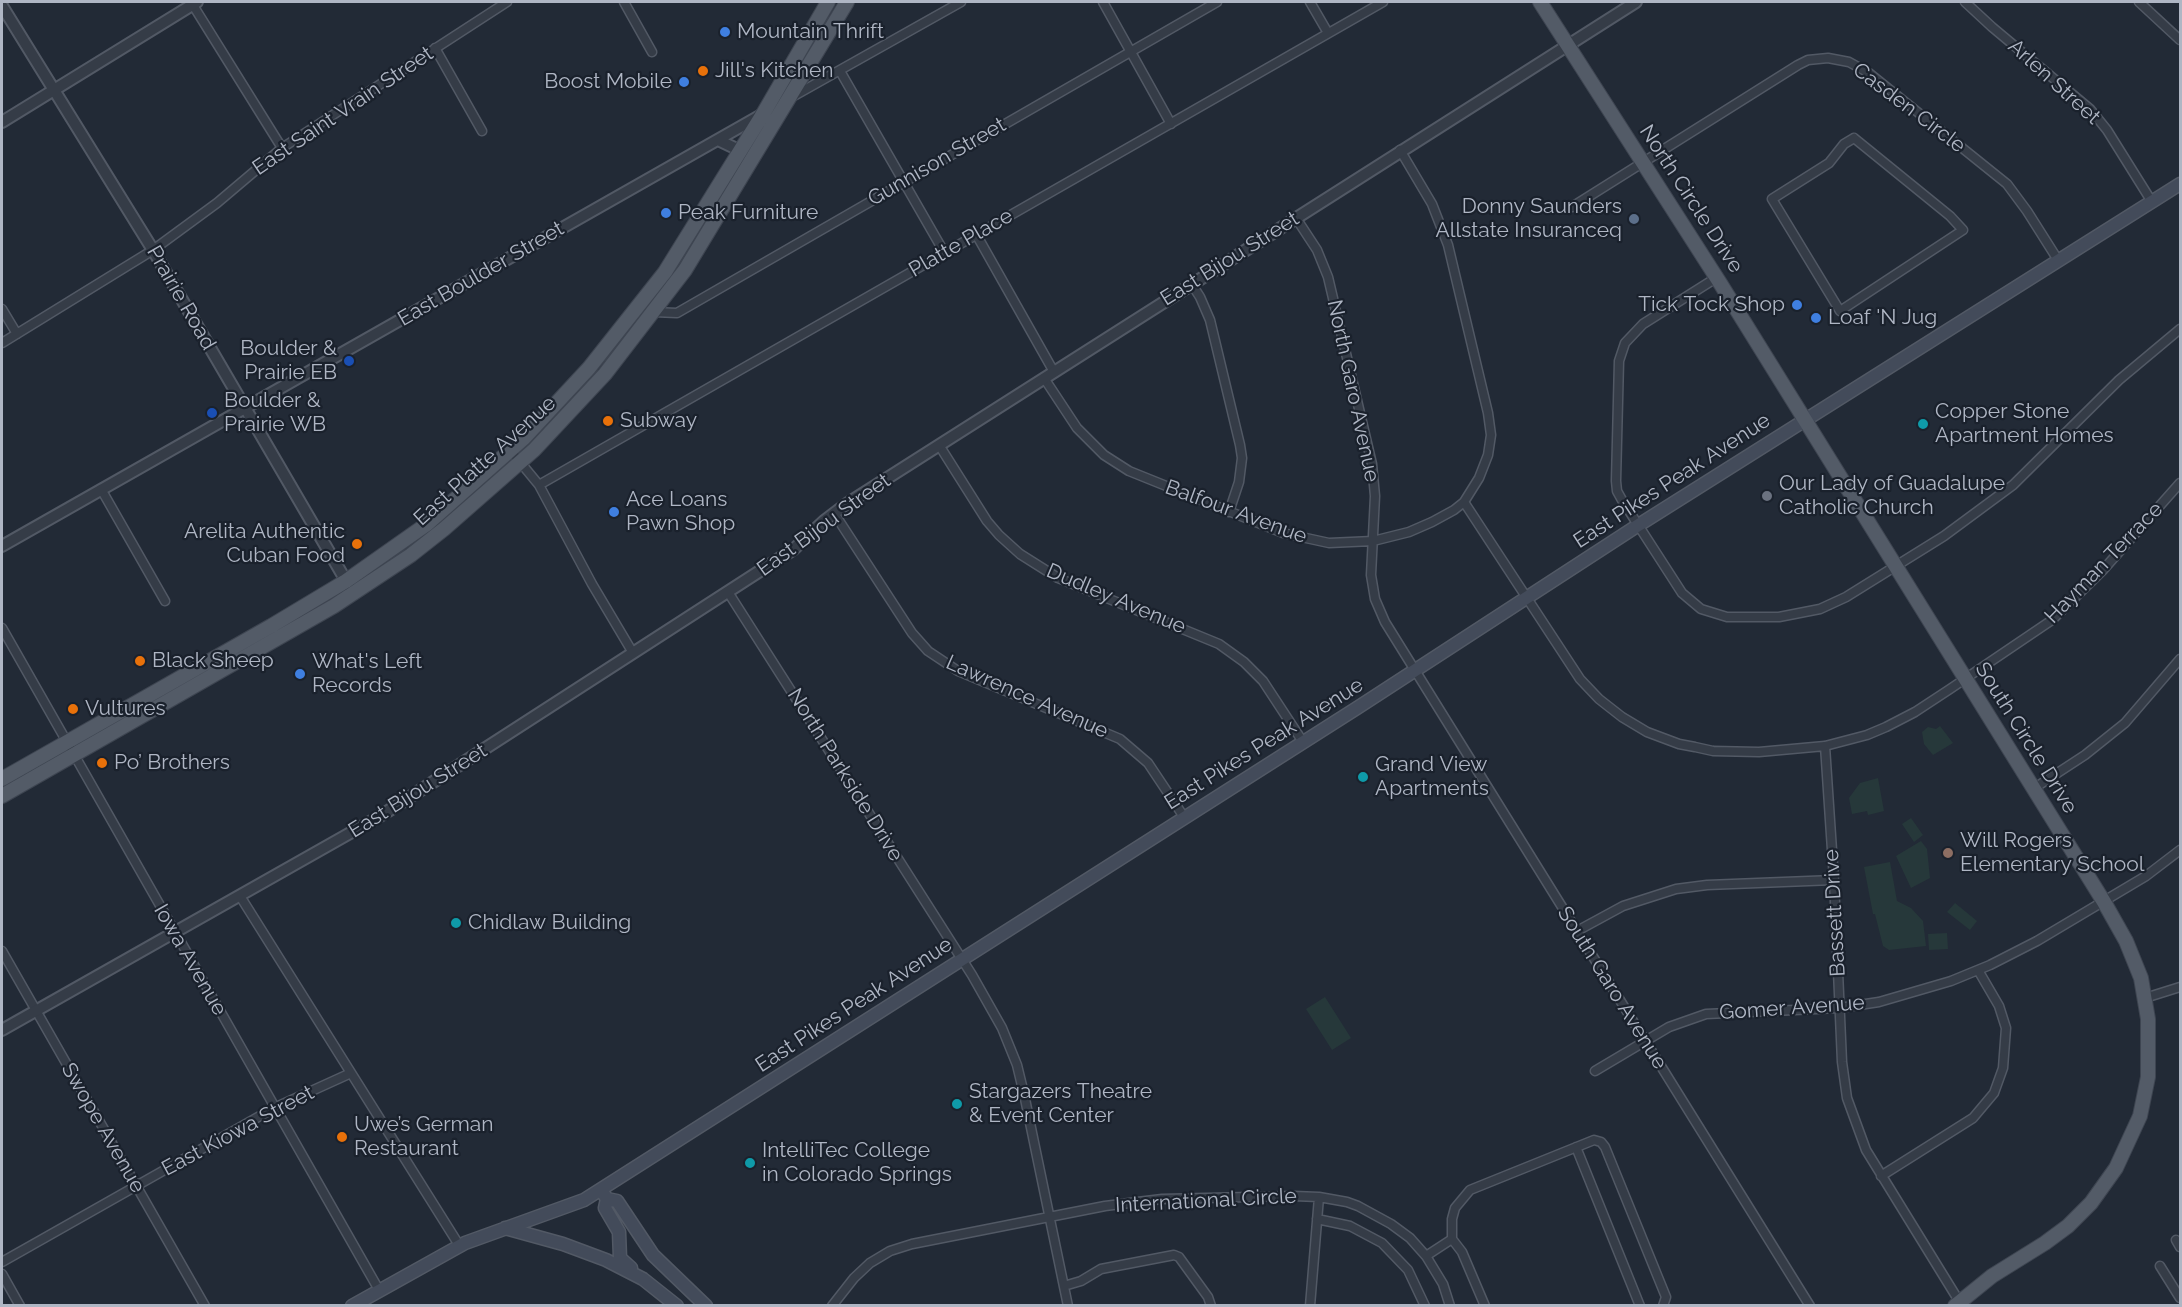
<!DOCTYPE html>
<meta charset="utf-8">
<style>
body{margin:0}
#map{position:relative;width:2182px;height:1307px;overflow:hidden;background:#222a36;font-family:Raleway,sans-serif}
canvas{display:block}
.frame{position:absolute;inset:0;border:3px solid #afb6c4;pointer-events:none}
</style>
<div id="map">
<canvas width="2182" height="1307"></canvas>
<div class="frame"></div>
</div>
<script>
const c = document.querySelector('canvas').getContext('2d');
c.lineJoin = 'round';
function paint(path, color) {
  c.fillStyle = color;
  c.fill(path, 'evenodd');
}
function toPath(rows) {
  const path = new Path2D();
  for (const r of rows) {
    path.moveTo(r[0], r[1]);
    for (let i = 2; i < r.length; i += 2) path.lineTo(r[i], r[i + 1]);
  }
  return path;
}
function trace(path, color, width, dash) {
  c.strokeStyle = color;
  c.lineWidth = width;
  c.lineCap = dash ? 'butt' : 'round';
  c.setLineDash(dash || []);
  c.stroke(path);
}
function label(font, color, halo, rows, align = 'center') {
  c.font = font + ' Raleway,sans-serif';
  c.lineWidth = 4.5;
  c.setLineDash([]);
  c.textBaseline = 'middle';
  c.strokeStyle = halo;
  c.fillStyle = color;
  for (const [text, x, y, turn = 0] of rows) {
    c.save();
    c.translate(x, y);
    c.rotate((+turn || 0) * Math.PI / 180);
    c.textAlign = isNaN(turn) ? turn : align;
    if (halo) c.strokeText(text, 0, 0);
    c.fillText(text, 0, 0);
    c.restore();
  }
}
paint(toPath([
 [1940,726,1953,743,1933,755,1924,744,1922,732,1928,727,1936,729],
 [1878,778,1884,811,1868,815,1867,811,1852,814,1849,798,1860,783],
 [1911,818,1923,835,1914,842,1902,824],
 [1921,841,1927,849,1930,878,1911,888,1896,856],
 [1890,862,1897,901,1911,908,1923,921,1926,946,1889,950,1883,946,1875,914,1873,914,1864,867],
 [1955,903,1977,921,1970,930,1947,912],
 [1947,933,1948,949,1929,950,1928,934],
 [1325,997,1351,1038,1332,1050,1306,1009]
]), '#26383a');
const minor = toPath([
 [191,2,282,148],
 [624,2,652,52],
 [1103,2,1171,124],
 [1310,2,1328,33],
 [1965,2,1992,27,2090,109,2107,130,2152,202],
 [2139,2,2180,40],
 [435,48,482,131],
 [840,71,944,252],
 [792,97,961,2],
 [1854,138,1950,216,1963,230,1840,311,1772,199,1829,163,1844,144,1854,138],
 [1400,150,1432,204,1448,245,1488,413,1491,435,1488,455,1479,478,1464,502,1580,679,1599,699,1622,717,1647,732,1679,744,1695,747,1713,751,1759,752,1825,746,1867,735,1886,727,1915,712,1950,689,2052,620,2103,570,2180,483],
 [1572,207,1798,65,1808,60,1828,58,1849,62,1869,73,2007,184,2027,211,2058,260],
 [1296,218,1317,250,1328,277,1372,464,1375,496,1371,575,1375,599,1385,622,1810,1306],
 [976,234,1054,372],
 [1716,278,1643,324,1625,343,1619,361,1616,481,1617,491,1622,500,1682,593,1701,609,1727,617,1779,617,1820,609,1846,597,1944,536,2013,485,2119,380,2180,329],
 [1191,283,1200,297,1210,320,1240,445,1242,458,1239,482,1229,512],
 [2,309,17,334],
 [654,312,677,313,1217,2],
 [2,343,153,250,217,203,282,148,507,2],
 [1044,378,1077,428,1104,455,1129,471,1283,533,1329,543,1373,541,1409,532,1432,522,1454,510,1464,502],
 [939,445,987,521,999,535,1020,554,1058,578,1219,644,1244,662,1263,681,1303,742],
 [511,451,539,485,592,584,633,653],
 [539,485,1383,2],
 [101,489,165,601],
 [834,513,912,633,928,651,958,671,1120,739,1148,763,1184,817],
 [728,592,972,975,1002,1028,1017,1065,1024,1094,1068,1306],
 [2,628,379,1290],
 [1825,746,1834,880,1842,1062,1847,1098,1866,1150,1959,1301],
 [2033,789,2085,755,2125,723,2180,659],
 [240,896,459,1245],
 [1577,931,1623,906,1676,889,1707,885,1834,880],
 [2,951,205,1306],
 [2145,998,2180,987],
 [1595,1071,1669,1027,1706,1014,1839,1008,1879,1002,1951,981,1990,965,2037,941,2146,876,2180,850],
 [1576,1147,1640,1306],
 [1881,1176,1973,1118,1994,1093,2003,1068,2006,1028,1999,1006,1978,970],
 [1317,1219,1350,1226,1382,1243,1408,1270,1425,1306],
 [1452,1239,1462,1252,1485,1306],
 [2176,1240,2180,1247],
 [1426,1256,1452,1239,1452,1219,1455,1208,1470,1190,1594,1140,1601,1142,1605,1147,1666,1297,1663,1306],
 [2,1262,274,1108,351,1073],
 [2160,1266,2180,1298],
 [2,1274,20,1306],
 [1064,1286,1081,1281,1101,1269,1174,1255,1179,1257,1208,1297,1211,1306],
 [832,1306,854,1278,870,1263,890,1251,912,1244,1105,1206,1162,1199,1294,1196,1319,1197,1347,1202,1358,1206,1391,1224,1410,1238,1426,1256,1443,1284,1450,1306],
 [1310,1306,1319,1197]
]);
const tertiary = toPath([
 [2,6,153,250,349,586],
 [2,122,197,2],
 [718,140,741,151],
 [2,546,763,114],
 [2,1030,382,815,794,549,824,521,845,505,1636,2]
]);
const secondary = toPath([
 [603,1193,607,1199,605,1208,619,1232,620,1258,631,1268],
 [607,1199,617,1201,653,1255,706,1306],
 [505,1228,563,1244,606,1260,643,1279,677,1306],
 [352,1306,465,1243,584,1200,1357,708,1637,526,2180,184]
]);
const primary = toPath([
 [1540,2,1720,283,2104,902,2126,941,2141,978,2148,1019,2148,1077,2140,1116,2116,1168,2091,1203,2068,1226,2045,1243,1992,1276,1955,1306],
 [2,779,271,626,346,581,427,524,524,438,589,368,665,272,763,114,828,2],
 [2,796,334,606,411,555,444,529,534,450,605,374,685,270,847,2]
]);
trace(minor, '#525965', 11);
trace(tertiary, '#525965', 14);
trace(secondary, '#525965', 15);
trace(primary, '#3e4551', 16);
trace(minor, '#353c47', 8);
trace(tertiary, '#353c47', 10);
trace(secondary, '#434b5a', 12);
trace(primary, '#535b67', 14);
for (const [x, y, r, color] of [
 [725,32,6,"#3f7fe0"],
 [703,71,6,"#e8710a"],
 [684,82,6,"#3f7fe0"],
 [666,213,6,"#3f7fe0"],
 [1634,219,6,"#5c6f8a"],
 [1797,305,6,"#3f7fe0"],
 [1816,318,6,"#3f7fe0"],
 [349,361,6,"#1a4fb4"],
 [212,413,6,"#1a4fb4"],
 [608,421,6,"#e8710a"],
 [1923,424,6,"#0f9aa8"],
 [1767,496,6,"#6b7280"],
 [614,512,6,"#3f7fe0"],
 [357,544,6,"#e8710a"],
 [140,661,6,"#e8710a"],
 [300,674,6,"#3f7fe0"],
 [73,709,6,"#e8710a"],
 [102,763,6,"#e8710a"],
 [1363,777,6,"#0f9aa8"],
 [1948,853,6,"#8d6e63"],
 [456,923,6,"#0f9aa8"],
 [957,1104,6,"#0f9aa8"],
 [342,1137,6,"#e8710a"],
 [750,1163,6,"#0f9aa8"]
]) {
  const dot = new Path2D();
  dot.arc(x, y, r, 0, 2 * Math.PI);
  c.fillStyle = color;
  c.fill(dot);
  trace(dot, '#1a212c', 2);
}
label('21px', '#afb6c4', '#1a212c', [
 ["Mountain Thrift",737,32],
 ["Jill's Kitchen",715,71],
 ["Boost Mobile",672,82,"right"],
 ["Donny Saunders",1622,207,"right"],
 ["Allstate Insuranceq",1622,231,"right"],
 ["Peak Furniture",678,213],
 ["Tick Tock Shop",1785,305,"right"],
 ["Loaf 'N Jug",1828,318],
 ["Boulder &",337,349,"right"],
 ["Prairie EB",337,373,"right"],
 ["Boulder &",224,401],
 ["Prairie WB",224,425],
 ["Copper Stone",1935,412],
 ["Apartment Homes",1935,436],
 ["Subway",620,421],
 ["Our Lady of Guadalupe",1779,484],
 ["Catholic Church",1779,508],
 ["Ace Loans",626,500],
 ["Pawn Shop",626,524],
 ["Arelita Authentic",345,532,"right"],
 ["Cuban Food",345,556,"right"],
 ["Black Sheep",152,661],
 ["What's Left",312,662],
 ["Records",312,686],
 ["Vultures",85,709],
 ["Po’ Brothers",114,763],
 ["Grand View",1375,765],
 ["Apartments",1375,789],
 ["Will Rogers",1960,841],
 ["Elementary School",1960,865],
 ["Chidlaw Building",468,923],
 ["Stargazers Theatre",969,1092],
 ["& Event Center",969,1116],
 ["Uwe’s German",354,1125],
 ["Restaurant",354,1149],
 ["IntelliTec College",762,1151],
 ["in Colorado Springs",762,1175]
], 'left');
label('21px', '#afb6c4', '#1a212c', [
 ["Arlen Street",2054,82,42],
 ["Casden Circle",1909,108,37],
 ["East Saint Vrain Street",343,111,-34],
 ["Gunnison Street",937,162,-30],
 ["North Circle Drive",1691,199,57],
 ["Platte Place",961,243,-30],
 ["East Bijou Street",1230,259,-32],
 ["East Boulder Street",481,274,-30],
 ["Prairie Road",181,298,60],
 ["North Garo Avenue",1353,391,78],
 ["East Platte Avenue",485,461,-42],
 ["East Pikes Peak Avenue",1672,481,-33],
 ["Balfour Avenue",1236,512,20],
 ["East Bijou Street",824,525,-36],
 ["Hayman Terrace",2104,563,-46],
 ["Dudley Avenue",1116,599,23],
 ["Lawrence Avenue",1027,697,24],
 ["South Circle Drive",2026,738,58],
 ["East Pikes Peak Avenue",1264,744,-32],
 ["North Parkside Drive",845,775,58],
 ["East Bijou Street",418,791,-32],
 ["Bassett Drive",1835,913,-93],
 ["Iowa Avenue",190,960,60],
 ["South Garo Avenue",1612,988,58],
 ["East Pikes Peak Avenue",854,1005,-33],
 ["Gomer Avenue",1792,1008,-4],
 ["Swope Avenue",103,1128,60],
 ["East Kiowa Street",238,1131,-28],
 ["International Circle",1206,1201,-3]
]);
</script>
